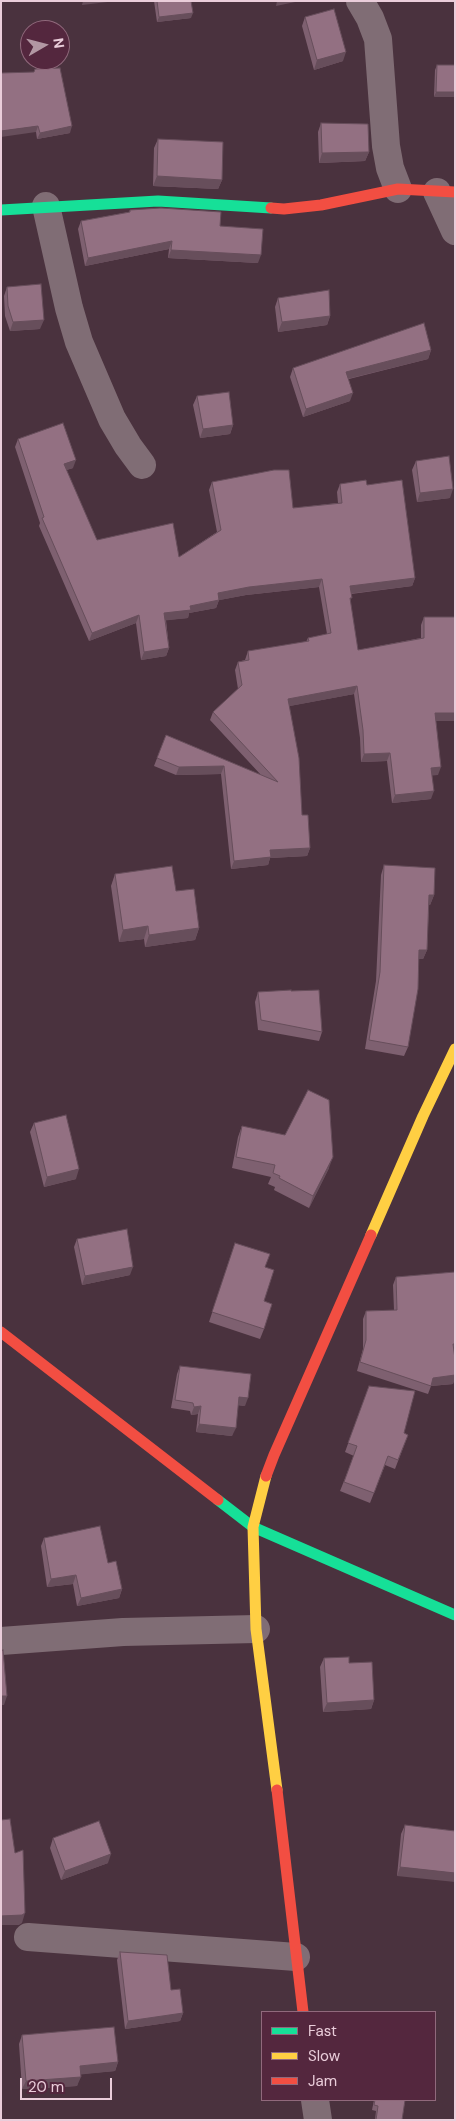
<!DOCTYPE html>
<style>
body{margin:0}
#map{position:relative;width:456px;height:2121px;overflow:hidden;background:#4a323e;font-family:"DM Sans",sans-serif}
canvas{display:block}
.frame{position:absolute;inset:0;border:2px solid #eacdda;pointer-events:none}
.legend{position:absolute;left:261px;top:2011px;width:175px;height:90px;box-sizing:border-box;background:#54273e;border:1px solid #90697c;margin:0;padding:6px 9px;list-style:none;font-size:15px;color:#eacdda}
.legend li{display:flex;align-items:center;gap:10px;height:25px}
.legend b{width:25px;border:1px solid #90697c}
.north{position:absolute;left:20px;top:20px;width:50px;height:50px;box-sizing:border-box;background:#54273e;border:1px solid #90697c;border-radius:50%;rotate:82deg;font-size:14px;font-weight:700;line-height:20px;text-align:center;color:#eacdda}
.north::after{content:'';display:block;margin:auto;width:18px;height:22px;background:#b297a3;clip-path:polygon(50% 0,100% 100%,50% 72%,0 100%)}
.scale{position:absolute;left:20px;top:2078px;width:92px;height:22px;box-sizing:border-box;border:2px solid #eacdda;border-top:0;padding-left:6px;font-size:15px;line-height:18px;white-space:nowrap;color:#eacdda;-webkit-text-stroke:4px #54273e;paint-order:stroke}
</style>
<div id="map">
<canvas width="456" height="2121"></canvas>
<div class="frame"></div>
<ul class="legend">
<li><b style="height:6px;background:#16e098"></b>Fast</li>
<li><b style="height:6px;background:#ffcf43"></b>Slow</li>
<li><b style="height:6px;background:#f24e42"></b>Jam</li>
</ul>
<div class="north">N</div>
<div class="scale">20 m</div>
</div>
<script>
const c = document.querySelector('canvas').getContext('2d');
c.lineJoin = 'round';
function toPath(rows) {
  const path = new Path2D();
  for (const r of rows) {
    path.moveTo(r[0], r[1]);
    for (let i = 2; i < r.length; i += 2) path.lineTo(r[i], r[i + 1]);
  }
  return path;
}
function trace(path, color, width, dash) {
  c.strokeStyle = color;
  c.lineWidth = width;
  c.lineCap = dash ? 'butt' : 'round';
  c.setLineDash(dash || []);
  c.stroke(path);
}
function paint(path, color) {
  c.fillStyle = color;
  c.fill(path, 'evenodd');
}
trace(toPath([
 [360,1,370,18,378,39,386,146,390,168,398,189],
 [437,192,455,231],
 [46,206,69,308,79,342,112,419,128,446,142,465],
 [1,1641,123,1632,256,1629],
 [28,1937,296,1957],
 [315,2100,318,2120]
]), '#806d75', 28);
trace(toPath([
 [1,210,158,201,271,208],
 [218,1500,253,1527,455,1615]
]), '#16e098', 11);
trace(toPath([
 [371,1235,423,1116,455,1049],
 [266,1476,253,1527,256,1629,277,1790]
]), '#ffcf43', 11);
trace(toPath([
 [271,208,284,209,321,205,398,189,455,192],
 [1,1332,218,1500],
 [266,1476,274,1455,371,1235],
 [277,1790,303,2012]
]), '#f24e42', 11);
paint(toPath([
 [154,1,191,1,191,18,157,22],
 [305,17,343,61,314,70,302,26],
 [437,65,455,65,434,97,435,70],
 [35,69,70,133,37,139,36,132,34,72],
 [321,123,369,152,365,161,319,163,318,132],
 [158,139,222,180,218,189,153,186,154,148],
 [130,210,220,226,258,263,168,258,169,249,85,266,78,229,81,221,129,212],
 [7,287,40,329,10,331,5,316,4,296],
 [278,298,330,316,327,325,278,332,275,307],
 [431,350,428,359,349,379,350,401,303,417,290,377,293,368],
 [197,396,233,425,230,434,200,438,193,405],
 [18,439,73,468,66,470,97,540,179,557,217,532,209,490,212,482,293,508,338,503,337,492,340,484,367,485,415,578,412,586,351,594,350,602,358,650,421,638,421,625,424,617,455,617,455,721,436,721,438,775,432,775,431,799,392,803,387,761,361,762,360,738,354,694,289,706,302,815,310,848,307,856,270,858,268,865,231,869,221,774,176,775,154,766,166,735,261,775,210,720,213,712,238,689,235,670,238,662,245,660,248,651,306,642,308,638,327,634,319,587,246,595,219,600,216,608,189,613,188,618,166,620,169,648,166,656,141,660,136,623,89,641,39,526,40,523,15,447],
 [416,461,450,498,417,502,412,470],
 [384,865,434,895,430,905,429,904,427,950,423,959,418,959,408,1047,404,1056,365,1049,376,981,381,875],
 [115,874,176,891,199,928,195,940,145,947,144,939,119,942,111,886],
 [291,991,322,1032,319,1041,258,1030,255,1002,258,992],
 [34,1123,76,1179,44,1187,30,1132],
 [242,1126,329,1168,309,1208,274,1190,275,1187,268,1184,271,1177,232,1168,238,1137],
 [77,1239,130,1275,82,1285,74,1247],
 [235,1243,265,1267,264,1329,260,1339,209,1322],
 [455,1272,455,1353,453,1384,431,1386,428,1394,357,1371,363,1349,363,1319,366,1311,394,1310,393,1285,396,1277],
 [180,1366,245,1406,238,1405,232,1436,196,1432,198,1414,191,1415,190,1411,171,1408,177,1374],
 [369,1386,404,1433,408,1435,395,1469,385,1465,370,1503,340,1491,354,1456,345,1452],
 [44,1538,108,1563,122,1589,119,1598,77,1606,73,1584,47,1587,41,1546],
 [324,1658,349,1663,374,1700,371,1709,323,1712,320,1667],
 [405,1825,455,1831,397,1876,401,1834],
 [53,1838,108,1863,61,1880,50,1848],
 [120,1952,171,1990,183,2013,180,2021,125,2029,117,1960],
 [22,2035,118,2062,115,2071,80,2074,77,2086,22,2089,19,2044],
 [374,2100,405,2100,402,2120,375,2120,376,2111,372,2110]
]), '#7e6070');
paint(toPath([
 [83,1,116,1,82,5],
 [277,1,300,1,276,6],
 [193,13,191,18,157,22,159,17],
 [346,52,343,61,314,70,317,60],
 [436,92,455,92,455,97,434,97],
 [38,126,36,132,1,137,1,131],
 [72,126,70,133,37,139,40,133],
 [369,152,365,161,319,163,322,153],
 [157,176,222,180,218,189,153,186],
 [172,241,169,249,85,266,88,258],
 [171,250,261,255,258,263,168,258],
 [330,316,327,325,278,332,282,322],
 [44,320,40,329,10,331,13,322],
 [431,350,428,359,343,380,346,372],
 [353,393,350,401,303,417,306,409],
 [233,425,230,434,200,438,203,429],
 [76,460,73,468,61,472,64,464],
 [453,489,450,498,417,502,420,493],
 [415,578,412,586,347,594,350,586],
 [322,579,319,587,246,595,215,601,218,593,249,587],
 [219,600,216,608,189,613,188,618,161,621,164,613,190,606],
 [139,615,136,623,89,641,92,633],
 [169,648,166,656,141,660,144,652],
 [357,686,354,694,285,707,288,699],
 [435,713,455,713,455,721,432,721],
 [390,753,387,761,361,762,364,754],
 [224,766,221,774,176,775,179,767],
 [441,767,438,775,428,776,431,768],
 [434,791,431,799,392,803,395,795],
 [310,848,307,856,270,858,268,865,231,869,234,861,270,850],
 [429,895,434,895,430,905,426,904],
 [148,926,144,939,119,942,123,930],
 [199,928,195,940,145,947,149,935],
 [419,950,427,950,423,959,415,959],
 [333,1157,329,1168,309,1208,313,1196],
 [79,1169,76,1179,44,1187,47,1177],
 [133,1267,130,1275,82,1285,85,1276],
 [455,1375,455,1380,453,1384,430,1386,433,1378],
 [239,1397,248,1398,245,1406,236,1405],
 [201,1406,198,1414,191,1415,194,1407],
 [199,1424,236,1428,232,1436,196,1432],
 [76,1575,73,1584,47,1587,51,1579],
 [122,1589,119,1598,77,1606,81,1598],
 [1,1696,7,1696,4,1705,1,1705],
 [374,1700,371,1709,323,1712,327,1703],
 [111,1854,108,1863,61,1880,65,1871],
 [400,1867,455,1873,455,1882,397,1876],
 [25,1913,22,1923,19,1925,1,1925,1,1916],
 [183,2013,180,2021,125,2029,128,2021],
 [118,2062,115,2071,76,2075,80,2066],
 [81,2077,77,2086,22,2089,26,2081]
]), '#674e5b');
const building = toPath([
 [157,1,191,1,193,13,159,17,157,1],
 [334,9,346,52,317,60,305,17,334,9],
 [437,65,455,65,455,92,436,92,437,65],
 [60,68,72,126,40,133,38,126,1,131,1,73,34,72,35,69,60,68],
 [321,123,368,124,369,152,322,153,321,123],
 [158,139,223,142,222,180,157,176,158,139],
 [161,208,221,212,220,226,263,229,261,255,171,250,172,241,88,258,81,221,130,212,130,210,161,208],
 [41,284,44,320,13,322,8,306,7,287,41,284],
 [329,290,330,316,282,322,278,298,329,290],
 [424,323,431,350,346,372,353,393,306,409,293,368,424,323],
 [229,392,233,425,203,429,197,396,229,392],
 [63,423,76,460,64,464,97,540,173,523,179,557,221,530,212,482,274,470,289,470,293,508,342,503,340,484,366,480,367,485,402,480,415,578,350,586,352,598,350,598,358,650,424,638,424,617,455,617,455,713,435,713,441,767,431,768,434,791,395,795,390,753,364,754,363,730,357,686,288,699,299,758,302,815,308,815,310,848,270,850,271,857,234,861,224,766,179,767,157,758,166,735,278,782,213,712,242,685,238,662,249,660,248,651,309,641,308,638,331,633,322,579,249,587,218,593,219,600,190,606,191,610,164,613,169,648,144,652,139,615,92,633,42,518,44,517,18,439,63,423],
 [449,456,453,489,420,493,416,461,449,456],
 [384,865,435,868,434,895,429,895,427,950,419,950,418,989,408,1047,369,1040,380,972,384,865],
 [172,866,176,891,194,889,199,928,149,935,148,926,123,930,115,874,172,866],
 [291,990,291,991,319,990,322,1032,261,1020,258,992,291,990],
 [308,1090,329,1100,333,1157,313,1196,279,1178,280,1176,273,1173,275,1165,236,1157,242,1126,285,1135,308,1090],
 [66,1115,79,1169,47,1177,34,1123,66,1115],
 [127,1229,133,1267,85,1276,77,1239,127,1229],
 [235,1243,270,1254,265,1267,274,1270,264,1301,272,1304,264,1329,212,1312,235,1243],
 [455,1272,455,1344,453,1344,455,1359,455,1375,433,1378,431,1386,360,1362,366,1340,366,1311,397,1310,396,1277,455,1272],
 [180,1366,251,1374,248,1398,239,1397,236,1428,199,1424,201,1406,194,1407,193,1403,175,1400,180,1366],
 [369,1386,415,1391,404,1433,408,1435,398,1460,388,1456,374,1493,344,1482,357,1446,348,1443,369,1386],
 [100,1526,108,1563,116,1561,122,1589,81,1598,76,1575,51,1579,44,1538,100,1526],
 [3,1650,7,1696,1,1696,1,1651,3,1650],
 [349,1657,349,1663,372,1662,374,1700,327,1703,324,1658,349,1657],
 [10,1819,15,1853,23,1850,25,1913,22,1915,1,1916,1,1820,10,1819],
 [99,1821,111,1854,65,1871,53,1838,99,1821],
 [405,1825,455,1831,455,1873,400,1867,405,1825],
 [120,1952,167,1955,171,1990,180,1989,183,2013,128,2021,120,1952],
 [114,2027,118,2062,80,2066,81,2077,26,2081,22,2035,114,2027],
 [375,2100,405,2100,402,2120,376,2120,378,2106,374,2105,375,2100]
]);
paint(building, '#937082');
trace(building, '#674e5b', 1);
</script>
